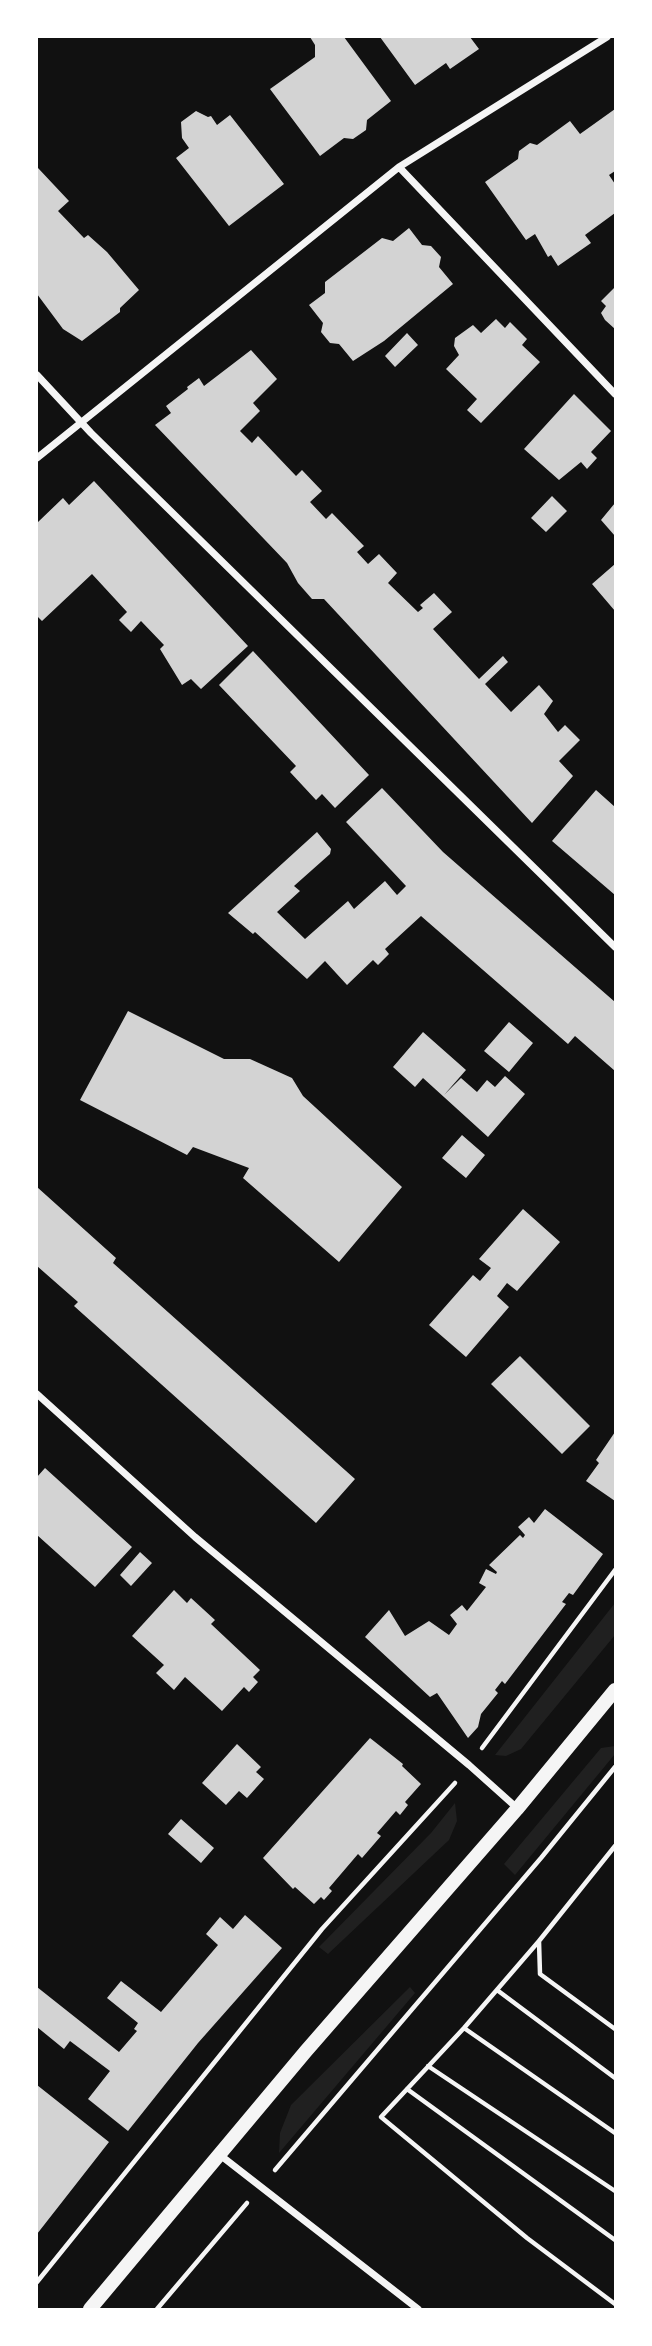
<!DOCTYPE html>
<style>
body{margin:0}
#map{position:relative;width:652px;height:2346px;overflow:hidden;background:#111;font-family:Poppins,sans-serif}
canvas{display:block}
.frame{position:absolute;inset:0;border:38px solid #fff;pointer-events:none}
</style>
<div id="map">
<canvas width="652" height="2346"></canvas>
<div class="frame"></div>
</div>
<script>
const c = document.querySelector('canvas').getContext('2d');
c.lineJoin = 'round';
function paint(path, color) {
  c.fillStyle = color;
  c.fill(path, 'evenodd');
}
function toPath(rows) {
  const path = new Path2D();
  for (const r of rows) {
    path.moveTo(r[0], r[1]);
    for (let i = 2; i < r.length; i += 2) path.lineTo(r[i], r[i + 1]);
  }
  return path;
}
function trace(path, color, width, dash) {
  c.strokeStyle = color;
  c.lineWidth = width;
  c.lineCap = dash ? 'butt' : 'round';
  c.setLineDash(dash || []);
  c.stroke(path);
}
paint(toPath([
 [615,1603,615,1635,521,1749,506,1756,495,1755],
 [615,1746,615,1754,515,1875,504,1864,601,1748],
 [455,1803,457,1821,449,1840,328,1954,319,1947,431,1833],
 [410,1987,415,1993,279,2153,280,2133,291,2105]
]), '#202020');
paint(toPath([
 [310,37,344,37,391,101,367,120,366,130,353,139,344,138,320,156,270,89,315,57,315,45],
 [380,37,470,37,479,49,450,69,446,63,415,85],
 [615,109,615,171,609,175,615,184,615,213,585,235,591,243,558,266,551,255,548,257,535,234,526,240,485,182,518,159,519,151,530,143,537,145,570,121,580,134],
 [196,111,208,117,211,116,217,125,230,115,284,184,229,226,176,158,189,148,182,138,181,122],
 [38,168,69,201,58,211,84,238,88,235,107,252,139,290,120,308,120,312,82,341,63,329,37,294],
 [409,228,422,245,431,246,441,257,439,267,453,284,384,341,353,361,339,344,330,343,321,332,323,323,309,305,325,293,325,282,382,238,393,241],
 [615,287,615,329,605,320,601,313,606,306,601,301],
 [496,319,505,328,510,322,527,339,522,345,540,362,481,423,467,410,477,399,446,369,459,355,454,346,455,338,473,325,481,333],
 [407,333,418,345,395,367,385,356],
 [251,350,277,379,253,403,260,411,240,431,252,443,258,436,296,476,302,470,322,491,310,502,326,519,332,513,364,546,357,552,368,564,379,554,397,573,388,583,418,612,423,608,420,605,434,593,452,612,433,629,479,679,503,656,508,662,485,684,511,712,539,685,553,701,544,714,558,732,565,725,580,740,559,761,573,776,532,823,324,599,312,599,298,583,287,563,155,425,171,413,166,406,188,389,187,387,199,378,204,386],
 [574,394,611,431,591,452,597,458,587,469,581,462,559,480,524,449],
 [94,481,248,646,201,689,191,679,182,685,160,649,164,645,141,621,131,632,119,620,127,612,92,574,42,621,37,616,37,523,63,498,69,505],
 [552,496,567,511,546,532,531,518],
 [615,503,615,536,601,520],
 [615,564,615,611,592,584],
 [253,651,369,775,335,808,322,794,316,800,290,772,296,766,219,685],
 [382,788,443,852,615,1002,615,1071,575,1036,568,1044,421,916,385,949,389,954,378,965,373,960,347,985,325,961,307,979,255,932,253,934,228,913,317,832,331,849,330,854,294,886,300,891,277,912,305,939,348,901,354,909,385,881,397,895,406,886,346,822],
 [596,790,615,807,615,895,552,841],
 [128,1011,224,1059,250,1059,292,1078,303,1096,402,1187,339,1262,243,1178,249,1168,193,1147,187,1155,80,1100],
 [509,1022,533,1043,509,1072,484,1051],
 [423,1032,466,1070,444,1095,461,1078,477,1092,487,1080,495,1087,505,1076,525,1094,488,1137,423,1078,415,1087,393,1067],
 [462,1135,485,1155,466,1178,442,1158],
 [37,1187,116,1258,113,1263,355,1479,316,1523,74,1306,78,1302,37,1266],
 [523,1209,560,1242,517,1291,507,1283,497,1296,509,1307,466,1357,429,1325,473,1275,480,1281,491,1268,479,1259],
 [520,1356,590,1426,562,1454,491,1384],
 [615,1432,615,1501,586,1481,599,1463,596,1460],
 [45,1468,132,1547,95,1587,37,1535,37,1477],
 [545,1509,603,1554,573,1595,569,1593,562,1602,566,1604,505,1684,502,1681,495,1690,498,1693,481,1714,478,1727,468,1738,437,1693,430,1697,365,1637,389,1610,405,1636,429,1621,449,1635,457,1624,450,1615,462,1605,467,1611,486,1587,479,1583,486,1569,496,1574,497,1572,489,1565,520,1535,523,1538,525,1535,518,1527,529,1517,534,1523],
 [140,1552,152,1563,131,1586,120,1575],
 [174,1590,187,1603,191,1598,215,1620,211,1624,260,1670,253,1677,258,1682,249,1692,244,1687,222,1711,185,1677,174,1690,156,1673,164,1665,132,1636],
 [370,1738,403,1764,402,1766,421,1784,405,1802,408,1805,400,1815,396,1811,377,1833,381,1836,362,1858,358,1854,329,1888,332,1891,324,1900,321,1897,314,1904,295,1887,293,1889,263,1858],
 [237,1744,261,1767,256,1772,264,1779,247,1798,239,1791,226,1805,202,1783],
 [181,1819,214,1848,201,1863,168,1834],
 [245,1915,282,1948,198,2043,128,2131,88,2099,110,2071,70,2041,64,2049,37,2027,37,1987,119,2052,137,2031,134,2029,138,2023,107,1998,121,1981,161,2012,218,1945,206,1934,220,1917,233,1929],
 [37,2085,109,2142,37,2234]
]), '#d3d3d3');
trace(toPath([
 [482,1748,615,1570],
 [615,1846,539,1941,540,1974,615,2029],
 [539,1941,464,2028,381,2117,527,2238,615,2304],
 [497,1990,615,2078],
 [464,2028,615,2133],
 [428,2066,615,2191],
 [407,2089,615,2240],
 [275,2170,541,1858,615,1767],
 [37,2282,322,1929,455,1783],
 [157,2309,247,2203]
]), '#f5f5f5', 4.5);
trace(toPath([
 [399,167,615,394],
 [37,375,91,433,615,947],
 [37,458,399,167,607,37],
 [37,1394,195,1537,469,1765,517,1808],
 [220,2155,418,2309]
]), '#f5f5f5', 7);
trace(toPath([
 [90,2309,306,2051,517,1809,615,1690]
]), '#f5f5f5', 14);
</script>
